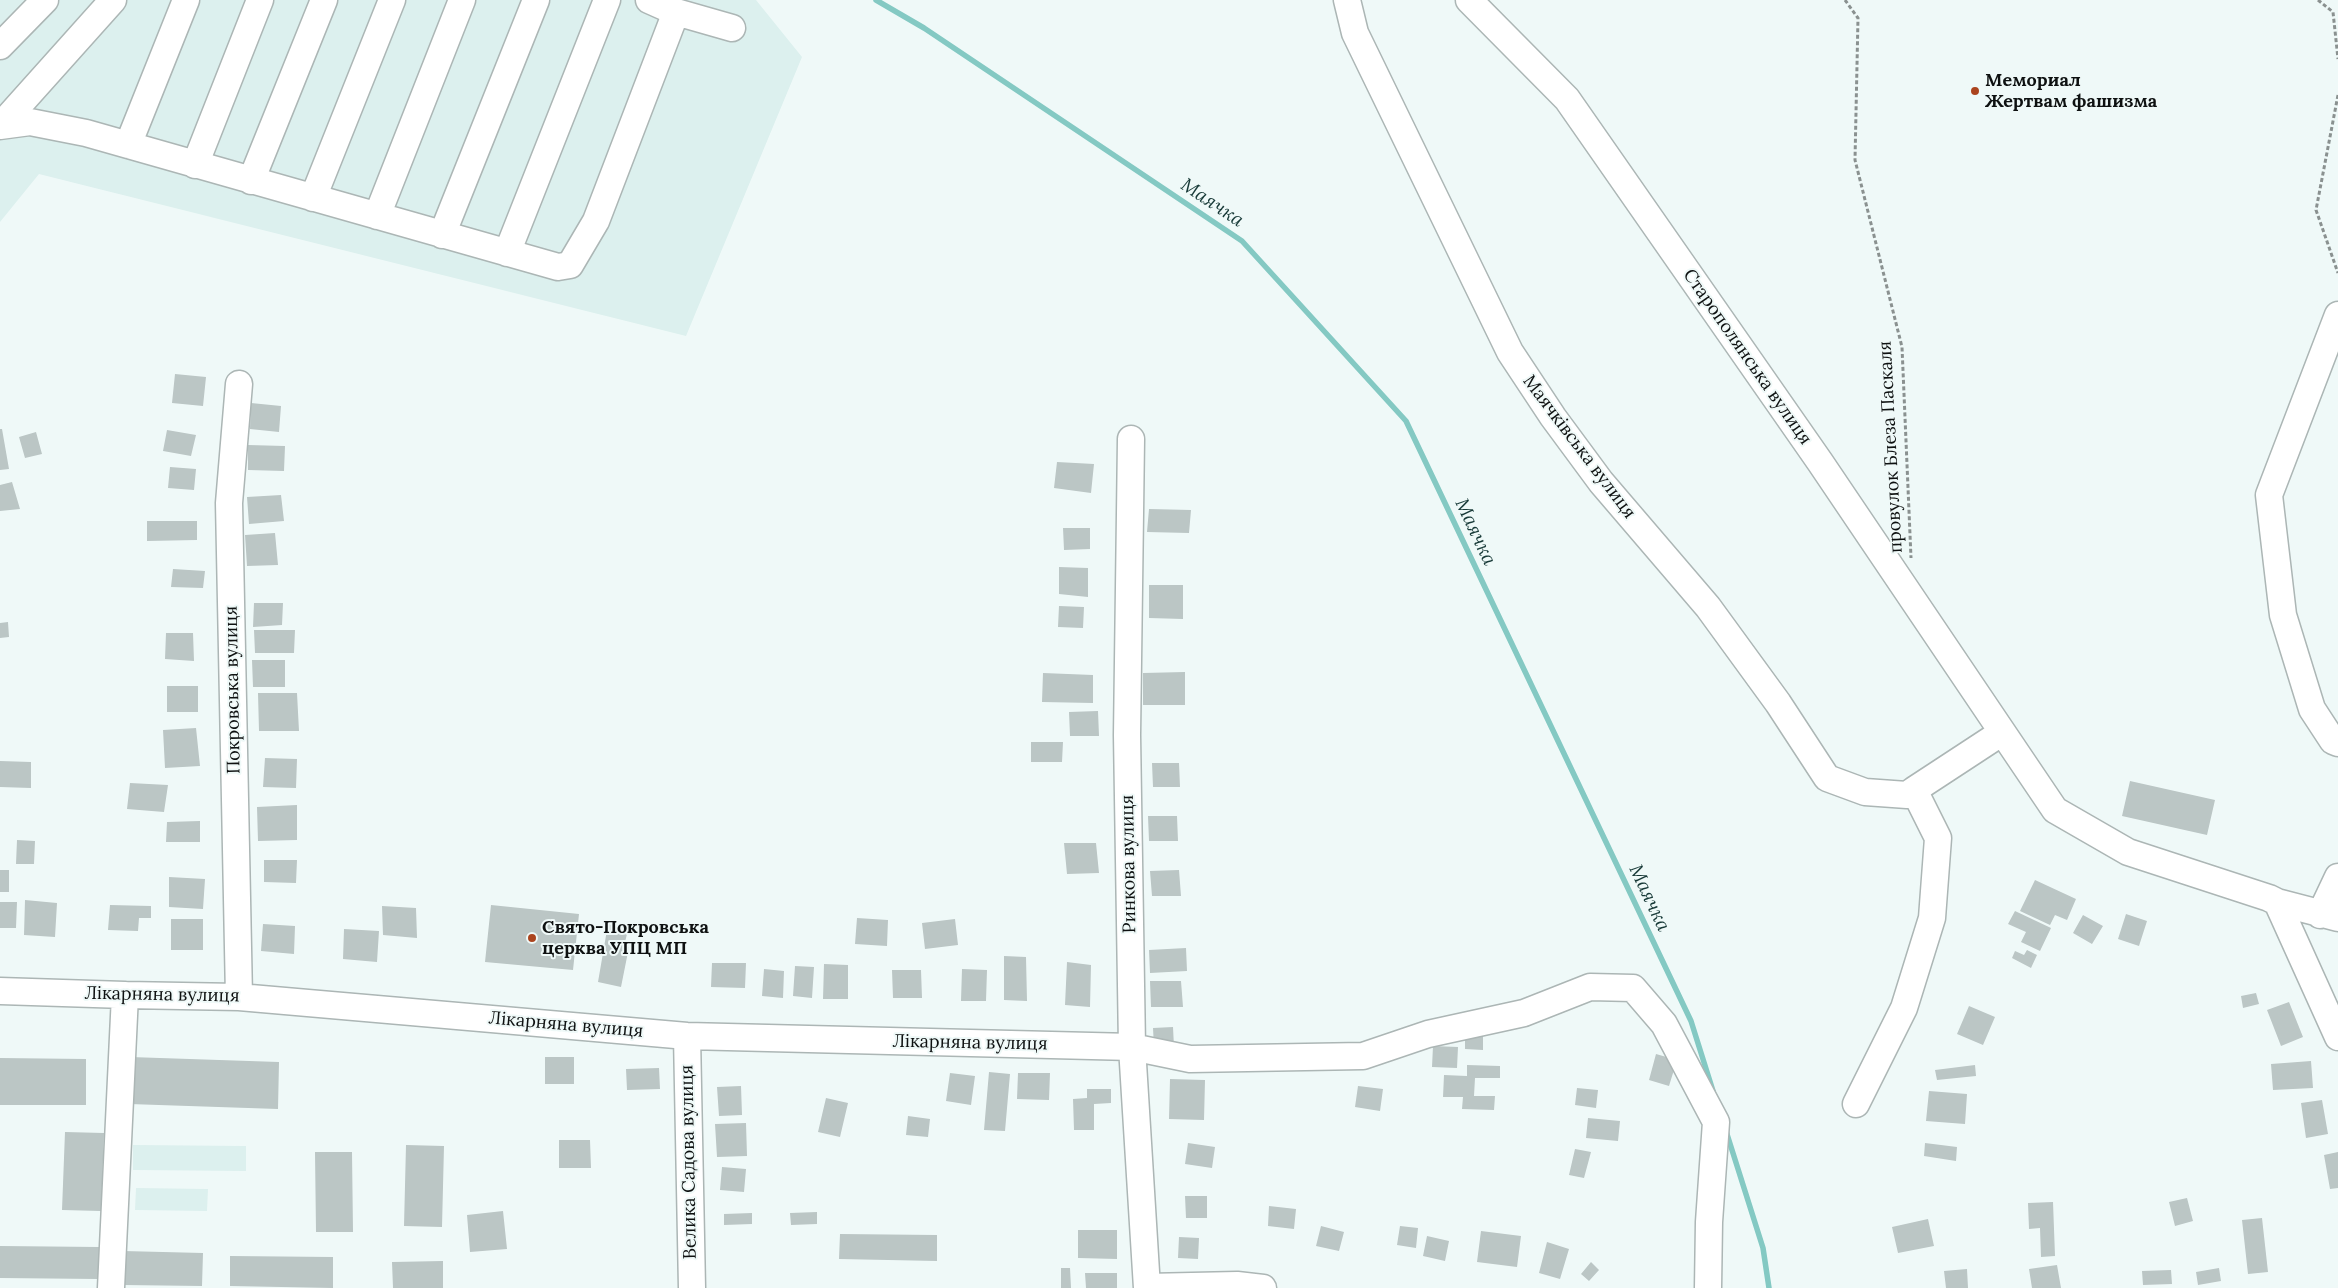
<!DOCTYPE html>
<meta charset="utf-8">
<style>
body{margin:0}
canvas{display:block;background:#eff9f8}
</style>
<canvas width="2338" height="1288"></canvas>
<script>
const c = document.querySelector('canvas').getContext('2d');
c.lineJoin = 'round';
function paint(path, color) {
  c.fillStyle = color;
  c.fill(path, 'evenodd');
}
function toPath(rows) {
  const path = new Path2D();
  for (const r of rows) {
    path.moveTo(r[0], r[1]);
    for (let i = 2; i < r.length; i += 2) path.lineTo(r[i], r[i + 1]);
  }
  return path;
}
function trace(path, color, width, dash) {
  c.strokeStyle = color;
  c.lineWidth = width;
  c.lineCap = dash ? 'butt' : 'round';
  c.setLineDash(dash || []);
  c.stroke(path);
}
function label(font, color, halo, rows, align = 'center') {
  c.font = font + ' Lora,serif';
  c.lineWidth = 4;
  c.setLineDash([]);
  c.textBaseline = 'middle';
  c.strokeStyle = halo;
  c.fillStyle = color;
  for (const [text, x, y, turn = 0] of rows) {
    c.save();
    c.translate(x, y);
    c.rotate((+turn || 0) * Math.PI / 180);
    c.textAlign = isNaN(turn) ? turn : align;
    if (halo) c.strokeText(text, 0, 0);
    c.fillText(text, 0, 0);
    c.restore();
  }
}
paint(toPath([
 [0,0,756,0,802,57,686,336,39,174,0,222],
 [133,1145,246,1146,246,1171,133,1170],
 [136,1188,208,1189,207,1211,135,1210]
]), '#dcf0ee');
trace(toPath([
 [876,0,924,28,1242,241,1406,421,1691,1021,1713,1091],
 [1726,1131,1763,1248,1769,1288]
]), '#84c9c3', 5.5);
paint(toPath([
 [175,374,206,377,203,406,172,403],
 [251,403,281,406,279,432,250,429],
 [0,429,2,429,9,469,0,470],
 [167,430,196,435,191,456,163,451],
 [36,432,42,454,25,458,19,437],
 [248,445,285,446,284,471,248,470],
 [1057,462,1094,464,1091,493,1054,488],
 [170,467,196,469,194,490,168,488],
 [12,482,20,509,0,511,0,485],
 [281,495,284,521,249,524,247,497],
 [1149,509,1191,510,1189,533,1147,532],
 [147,521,197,521,197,540,147,541],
 [1063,528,1090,528,1090,549,1064,550],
 [275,533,278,565,247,566,245,535],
 [1059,567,1088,568,1088,597,1059,594],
 [173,569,205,571,203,588,171,587],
 [1149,585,1183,585,1183,619,1149,618],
 [254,603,283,603,282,625,253,627],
 [1059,606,1084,607,1083,628,1058,627],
 [8,622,9,637,0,638,0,623],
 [254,630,295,630,294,653,255,653],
 [166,633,193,633,194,661,165,659],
 [252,660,285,660,285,687,253,687],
 [1185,672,1185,705,1143,705,1143,673],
 [1043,673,1093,675,1093,703,1042,702],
 [167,686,198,686,198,712,167,712],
 [258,693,297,693,299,731,259,731],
 [1098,711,1099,736,1070,736,1069,712],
 [196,728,200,766,165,768,163,730],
 [1031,742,1063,742,1062,762,1031,762],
 [265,758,297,759,296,788,263,787],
 [0,761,31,762,31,788,0,787],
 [1152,763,1179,763,1180,787,1153,787],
 [2130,781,2215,800,2207,835,2122,816],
 [130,783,168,785,164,812,127,809],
 [297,805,297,840,258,841,257,807],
 [1148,816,1177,816,1178,841,1149,841],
 [200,821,200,842,166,842,167,822],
 [17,840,35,841,34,864,16,864],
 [1064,843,1096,843,1099,873,1067,874],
 [264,860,297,860,296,883,264,882],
 [0,870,9,870,9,892,0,892],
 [1179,870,1181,896,1152,896,1150,871],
 [169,877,205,879,203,909,169,907],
 [2035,880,2076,899,2067,920,2055,915,2050,925,2020,911],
 [25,900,57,903,55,937,24,935],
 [0,902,17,902,16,928,0,928],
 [110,905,151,906,151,918,139,918,138,931,108,930],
 [491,905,579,914,573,970,485,962],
 [382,906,416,908,417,938,383,935],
 [2015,911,2051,928,2040,951,2021,942,2026,932,2008,924],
 [2126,914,2147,921,2139,946,2118,939],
 [2083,915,2103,926,2092,944,2073,933],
 [857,918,888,920,887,946,855,944],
 [171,919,203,919,203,950,171,950],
 [955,919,958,945,925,949,922,923],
 [263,924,295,926,294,954,261,951],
 [608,924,622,928,621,933,627,934,624,946,629,947,621,987,598,982],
 [344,929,379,931,377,962,343,959],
 [1186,948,1187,971,1150,973,1149,950],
 [2027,950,2037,955,2031,968,2012,958,2015,951,2024,955],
 [1004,956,1026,957,1027,1001,1004,1000],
 [1067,962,1091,965,1090,1007,1065,1005],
 [712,963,746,963,745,988,711,987],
 [824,964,848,965,848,999,823,999],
 [795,966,814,967,812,998,793,996],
 [764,969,784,971,783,998,762,996],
 [962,969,987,970,986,1001,961,1001],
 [892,970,921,970,922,998,893,998],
 [1150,981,1181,981,1183,1007,1151,1007],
 [2256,993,2259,1004,2243,1008,2241,996],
 [2289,1002,2303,1037,2281,1046,2267,1010],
 [1969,1006,1995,1017,1983,1045,1957,1034],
 [1173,1027,1174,1047,1154,1047,1153,1028],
 [1465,1037,1483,1037,1483,1050,1465,1049],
 [1433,1046,1458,1047,1457,1068,1432,1067],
 [1656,1054,1677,1060,1669,1086,1649,1080],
 [130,1057,279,1062,278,1109,129,1104],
 [545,1057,574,1057,574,1084,545,1084],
 [0,1058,86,1059,86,1105,0,1105],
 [2311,1061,2313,1088,2273,1090,2271,1064],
 [1467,1065,1500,1066,1500,1078,1475,1078,1474,1096,1495,1096,1494,1110,1462,1109,1463,1097,1443,1097,1444,1075,1467,1076],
 [1975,1065,1976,1076,1937,1080,1935,1070],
 [659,1068,660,1089,627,1090,626,1069],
 [989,1072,1010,1074,1005,1131,984,1130],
 [950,1073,975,1076,971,1105,946,1101],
 [1018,1073,1050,1073,1049,1100,1017,1099],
 [1170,1079,1205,1080,1204,1120,1169,1119],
 [741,1086,742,1115,719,1116,717,1087],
 [1358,1086,1383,1089,1380,1111,1355,1107],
 [1577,1088,1598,1090,1596,1108,1575,1105],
 [1087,1089,1111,1089,1111,1103,1094,1104,1094,1130,1074,1130,1073,1099,1087,1098],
 [1929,1091,1967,1094,1965,1124,1926,1121],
 [826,1098,848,1103,840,1137,818,1132],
 [2322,1100,2328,1134,2306,1138,2301,1103],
 [908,1116,930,1119,928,1137,906,1135],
 [1588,1118,1620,1121,1618,1141,1586,1138],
 [746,1123,747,1156,717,1157,715,1124],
 [65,1132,104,1133,101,1211,62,1210],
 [559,1140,590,1140,591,1168,559,1168],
 [1188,1143,1215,1147,1212,1168,1185,1164],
 [1925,1143,1957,1147,1956,1161,1924,1156],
 [406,1145,444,1146,442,1227,404,1226],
 [1575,1149,1591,1152,1584,1178,1569,1175],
 [315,1152,352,1152,353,1232,316,1232],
 [2338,1152,2338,1188,2330,1189,2324,1155],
 [722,1167,746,1169,744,1192,720,1190],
 [1185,1196,1207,1196,1207,1218,1186,1218],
 [2187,1198,2193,1221,2175,1226,2169,1202],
 [2053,1202,2055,1256,2041,1257,2040,1228,2029,1229,2028,1203],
 [1269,1206,1296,1209,1294,1229,1268,1226],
 [503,1211,507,1249,470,1252,467,1215],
 [817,1212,817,1224,791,1225,790,1213],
 [752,1213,752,1224,724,1225,724,1214],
 [2262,1218,2268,1272,2248,1274,2242,1220],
 [1928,1219,1934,1246,1898,1253,1892,1227],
 [1321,1226,1344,1232,1339,1251,1316,1246],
 [1400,1226,1418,1228,1416,1248,1397,1245],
 [1078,1230,1117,1230,1117,1259,1078,1258],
 [1481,1231,1521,1236,1517,1267,1477,1262],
 [840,1234,937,1235,937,1261,839,1259],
 [1427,1236,1449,1241,1445,1261,1423,1256],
 [1179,1237,1199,1238,1198,1259,1178,1258],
 [1547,1242,1569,1249,1560,1279,1539,1273],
 [0,1246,99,1247,98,1279,0,1278],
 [123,1251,203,1253,202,1286,123,1285],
 [230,1256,333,1257,333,1288,230,1286],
 [443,1261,443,1288,393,1288,392,1262],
 [1591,1262,1599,1270,1589,1281,1581,1274],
 [2057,1265,2061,1288,2032,1288,2029,1269],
 [1061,1268,1070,1268,1071,1288,1061,1288],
 [2219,1268,2221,1281,2198,1285,2196,1272],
 [1967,1269,1968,1288,1946,1288,1944,1271],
 [2171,1270,2172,1284,2143,1285,2142,1271],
 [1085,1273,1117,1273,1117,1288,1086,1288]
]), '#bbc6c5');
const minor = toPath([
 [649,0,676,12,732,28],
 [1347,0,1355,33,1510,352,1553,417,1601,482,1708,607,1778,703,1827,778,1865,792,1907,795,1914,790],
 [1469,0,1567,99,1820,462,2055,810,2128,852,2269,898,2277,902,2338,918],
 [0,46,45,0],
 [2,124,113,0],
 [0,126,30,122,86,133,558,267,570,265,596,221,676,12],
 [128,145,186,0],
 [195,165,260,0],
 [251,181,324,0],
 [313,198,392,0],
 [377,216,462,0],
 [442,235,536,0],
 [507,253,607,0],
 [2338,315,2269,495,2283,615,2312,709,2333,741,2338,743],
 [239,384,229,503,239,997],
 [1131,439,1127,735,1132,1047,1147,1288],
 [2277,902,2338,1037],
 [2320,915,2338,877],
 [0,991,125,995,239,997,687,1036,1132,1047,1190,1059,1363,1056,1428,1034,1524,1013,1590,987,1633,988,1664,1024,1716,1122,1709,1222,1708,1288],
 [687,1036,692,1288],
 [1856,1104,1904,1008,1932,918,1938,838,1914,790,2001,733],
 [1147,1287,1237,1285,1263,1288],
 [111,1288,125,995]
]);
trace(minor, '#acb6b5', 29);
trace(toPath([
 [1845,0,1858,18,1855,160,1902,347,1911,558],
 [2318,0,2333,12,2338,59],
 [2338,95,2316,210,2338,273]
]), '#8a9190', 3, [4, 2.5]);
trace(minor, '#fff', 26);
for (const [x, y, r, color] of [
 [1975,91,5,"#ab441e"],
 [532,938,5,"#ab441e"]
]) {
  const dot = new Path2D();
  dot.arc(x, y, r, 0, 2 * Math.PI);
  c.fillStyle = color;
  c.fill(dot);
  trace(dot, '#eff9f8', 2);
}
label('bold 18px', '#0e1111', '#eff9f8', [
 ["Мемориал",1985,81],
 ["Жертвам фашизма",1985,102],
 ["Свято-Покровська",542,928],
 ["церква УПЦ МП",542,949]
], 'left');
label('18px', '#0e1111', '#eff9f8', [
 ["Старополянська вулиця",1747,357,55],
 ["Маячківська вулиця",1579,447,53],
 ["провулок Блеза Паскаля",1891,447,-93],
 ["Покровська вулиця",233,690,-91],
 ["Ринкова вулиця",1129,864,-91],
 ["Лікарняна вулиця",162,995,1],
 ["Лікарняна вулиця",566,1025,5],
 ["Лікарняна вулиця",970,1043,1],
 ["Велика Садова вулиця",689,1162,-91]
]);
label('italic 19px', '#173937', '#eff9f8', [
 ["Маячка",1212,203,34],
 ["Маячка",1475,532,65],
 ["Маячка",1649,898,65]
]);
</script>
